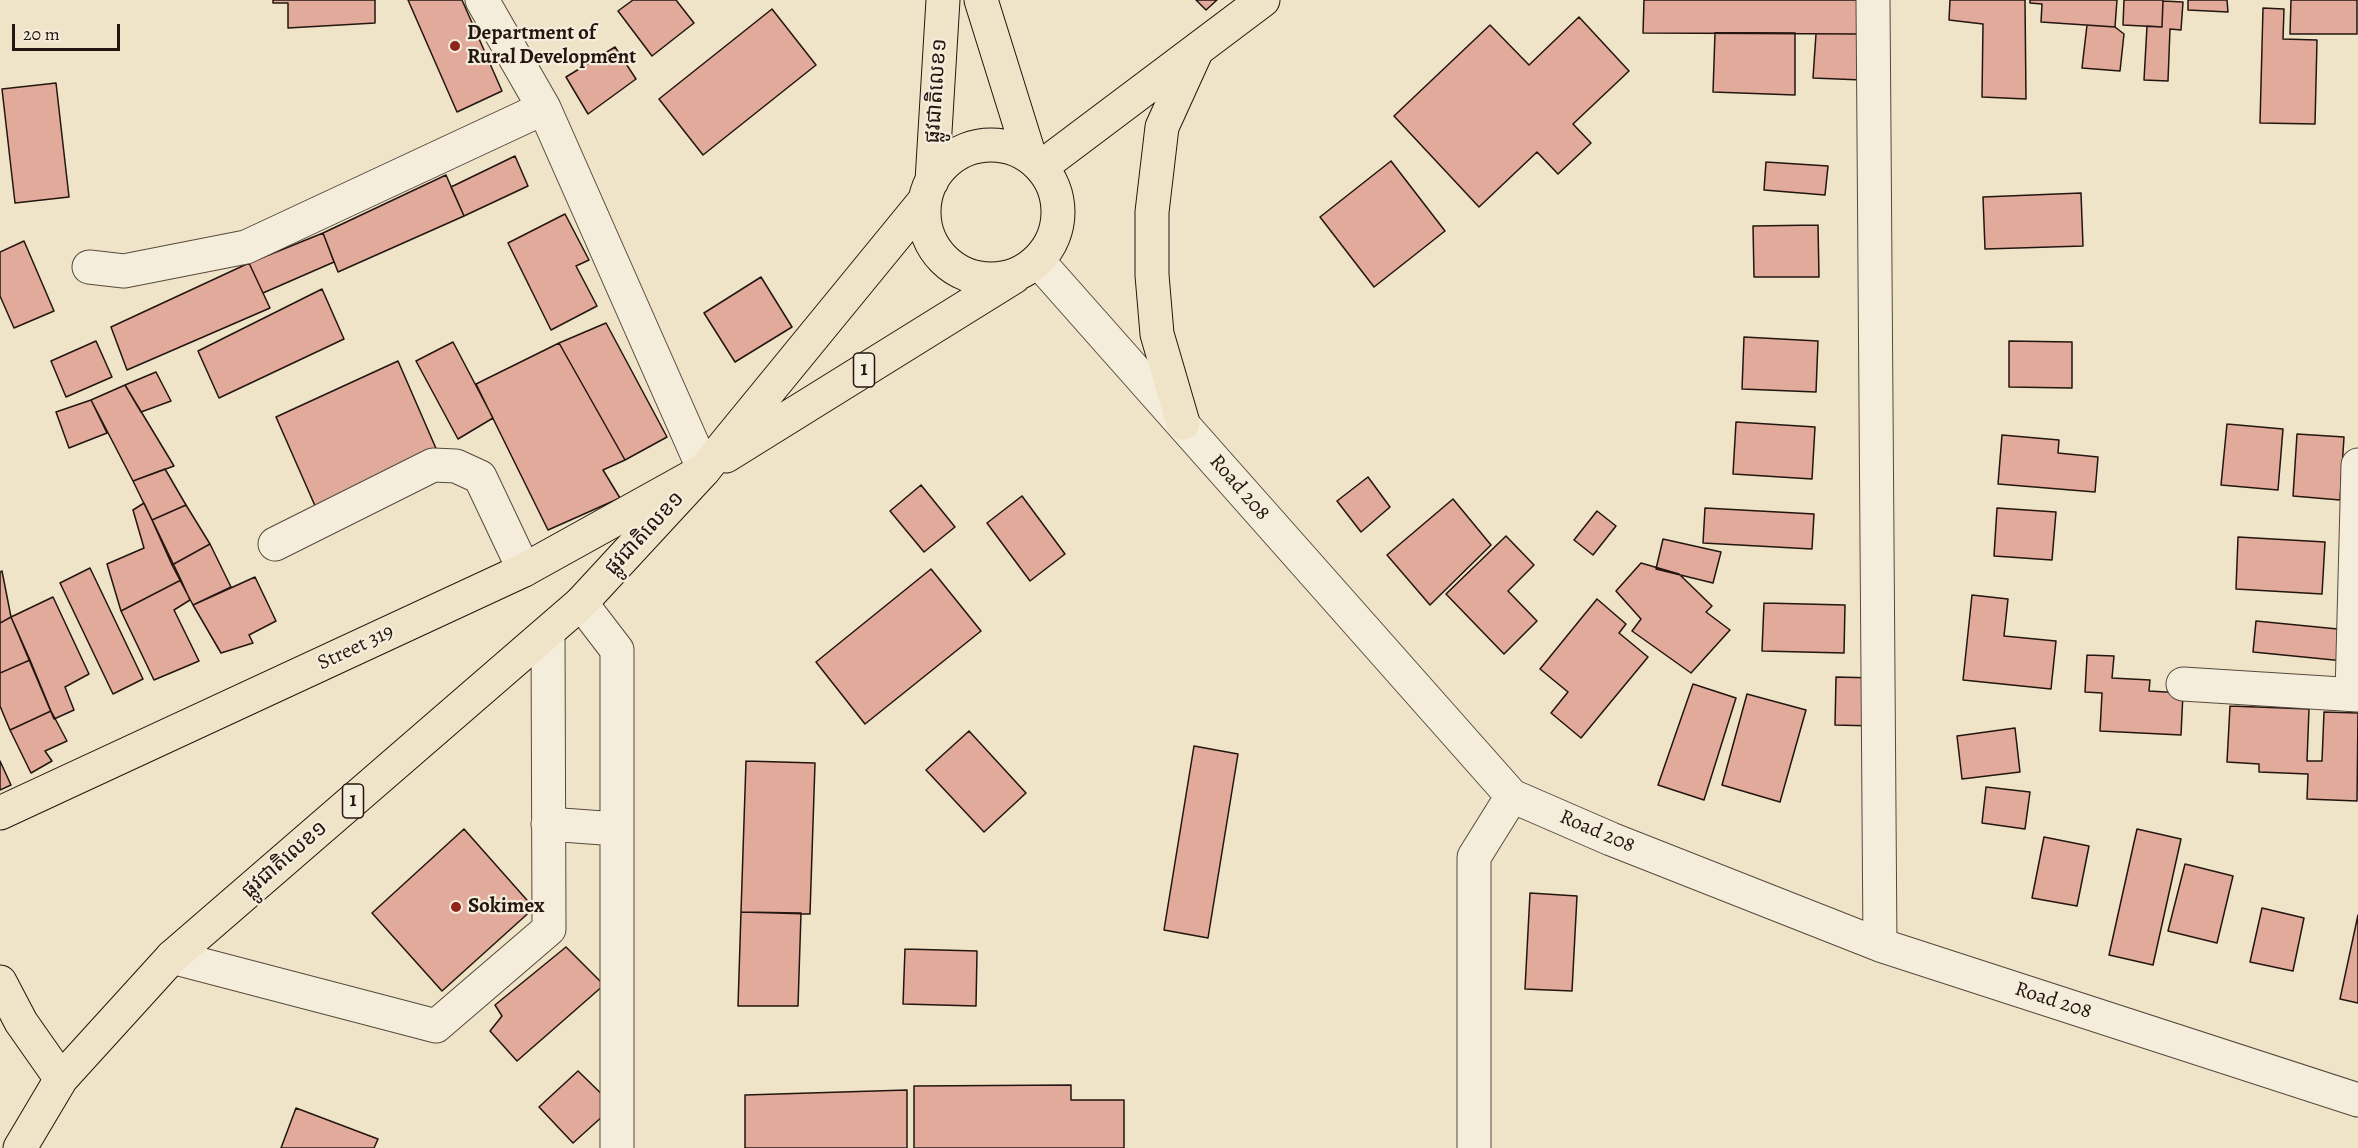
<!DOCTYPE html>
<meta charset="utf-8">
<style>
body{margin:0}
#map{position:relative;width:2358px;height:1148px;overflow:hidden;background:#efe4c7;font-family:Alegreya,serif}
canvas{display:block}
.scale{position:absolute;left:12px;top:24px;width:108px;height:27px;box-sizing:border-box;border:3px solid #23150f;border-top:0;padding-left:8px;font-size:18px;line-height:21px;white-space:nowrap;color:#23150f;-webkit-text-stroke:4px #f5eddb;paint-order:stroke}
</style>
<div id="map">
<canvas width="2358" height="1148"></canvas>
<div class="scale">20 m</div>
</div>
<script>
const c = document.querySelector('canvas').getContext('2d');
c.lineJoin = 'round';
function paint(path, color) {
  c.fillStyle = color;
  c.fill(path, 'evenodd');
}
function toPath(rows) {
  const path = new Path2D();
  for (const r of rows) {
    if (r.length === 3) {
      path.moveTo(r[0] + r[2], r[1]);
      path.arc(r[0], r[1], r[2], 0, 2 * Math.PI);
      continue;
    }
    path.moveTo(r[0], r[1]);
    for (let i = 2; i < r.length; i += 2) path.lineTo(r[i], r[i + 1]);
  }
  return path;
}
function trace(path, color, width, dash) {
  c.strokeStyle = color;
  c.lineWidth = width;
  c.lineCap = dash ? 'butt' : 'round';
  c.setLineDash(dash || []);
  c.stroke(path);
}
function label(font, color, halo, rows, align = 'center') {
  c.font = font + ' Alegreya,"Noto Sans Khmer",serif';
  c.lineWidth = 4.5;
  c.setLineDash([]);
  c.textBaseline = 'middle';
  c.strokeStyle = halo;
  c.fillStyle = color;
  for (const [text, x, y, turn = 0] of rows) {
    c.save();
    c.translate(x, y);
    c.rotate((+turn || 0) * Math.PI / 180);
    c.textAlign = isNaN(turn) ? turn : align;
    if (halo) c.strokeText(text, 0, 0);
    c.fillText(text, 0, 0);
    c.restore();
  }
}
const building = toPath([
 [273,0,375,0,375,23,288,28,288,3,273,3,273,0],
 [408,0,462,0,502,91,457,112,408,0],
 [633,0,676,0,694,23,652,56,618,11,633,0],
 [1196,0,1217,0,1206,10,1196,0],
 [1644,0,1862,0,1861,34,1643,33,1644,0],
 [1950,0,2025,0,2026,99,1982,97,1983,24,1949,20,1950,0],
 [2030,0,2117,0,2115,27,2041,22,2042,4,2030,3,2030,0],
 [2124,0,2163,0,2162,27,2123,25,2124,0],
 [2188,0,2227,0,2228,12,2188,10,2188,0],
 [2291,0,2357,0,2357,34,2290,34,2291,0],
 [2163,1,2183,2,2181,30,2170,29,2168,81,2144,80,2147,26,2162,27,2163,1],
 [2263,8,2284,9,2283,39,2317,40,2315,124,2260,123,2263,8],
 [772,9,816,65,703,155,659,99,772,9],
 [1579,17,1629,71,1573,124,1591,143,1558,174,1537,152,1479,207,1394,116,1490,25,1529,65,1579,17],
 [2087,25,2115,27,2124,34,2120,71,2082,68,2087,25],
 [1715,33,1795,33,1795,95,1713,92,1715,33],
 [1816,34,1861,34,1862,80,1813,78,1816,34],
 [615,47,636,79,588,114,566,77,615,47],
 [56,83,69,197,15,203,2,89,56,83],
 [515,156,528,186,464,216,451,187,515,156],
 [1391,161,1445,231,1374,287,1320,217,1391,161],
 [1766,162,1828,166,1825,195,1764,190,1766,162],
 [446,175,464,216,338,272,323,233,446,175],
 [2081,193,2083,246,1985,249,1983,197,2081,193],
 [565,214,589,260,576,266,597,306,551,330,508,243,565,214],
 [1818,225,1819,277,1754,277,1753,226,1818,225],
 [323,233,334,262,263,293,249,263,323,233],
 [24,241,54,311,14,328,0,296,0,252,24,241],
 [249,263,270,308,127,370,111,327,249,263],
 [761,277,792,327,735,362,704,313,761,277],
 [322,289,344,339,219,398,198,351,322,289],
 [606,323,667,437,625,460,559,343,606,323],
 [1744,337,1818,341,1816,392,1742,389,1744,337],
 [96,341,112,377,66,397,51,361,96,341],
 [2009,341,2072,342,2072,388,2009,387,2009,341],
 [453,342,493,418,458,439,416,361,453,342],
 [559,343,625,460,603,470,620,498,548,530,476,384,559,343],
 [398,361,438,453,316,508,276,417,398,361],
 [156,372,171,401,141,412,125,385,156,372],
 [125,385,174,466,133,481,91,400,125,385],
 [91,400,107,433,69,448,56,412,91,400],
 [1736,422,1815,427,1812,479,1733,474,1736,422],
 [2227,424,2283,429,2278,490,2221,485,2227,424],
 [2297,434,2344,437,2340,500,2293,496,2297,434],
 [2002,435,2059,440,2058,453,2098,457,2095,492,1998,484,2002,435],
 [165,469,186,505,152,520,133,481,165,469],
 [1368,477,1390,507,1361,532,1337,501,1368,477],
 [921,485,955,527,924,552,890,511,921,485],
 [1022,496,1065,554,1030,581,987,523,1022,496],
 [1453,499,1491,545,1430,605,1387,555,1453,499],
 [144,503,181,580,121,611,107,564,144,548,133,510,144,503],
 [186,505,210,544,172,565,152,520,186,505],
 [1705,508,1814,514,1812,549,1703,543,1705,508],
 [1997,508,2056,512,2052,560,1994,556,1997,508],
 [1597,511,1616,526,1593,555,1574,540,1597,511],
 [1506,536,1534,565,1508,591,1537,621,1504,654,1446,594,1506,536],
 [2238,537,2325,542,2322,594,2236,589,2238,537],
 [1663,539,1721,552,1713,583,1656,569,1663,539],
 [210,544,231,587,193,605,172,565,210,544],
 [1641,563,1679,574,1712,606,1706,612,1730,630,1691,673,1632,631,1641,619,1616,591,1641,563],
 [90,568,143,679,113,694,60,583,90,568],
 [931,569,981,631,865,724,816,662,931,569],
 [2,571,11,617,0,623,0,572,2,571],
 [255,577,276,621,249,635,253,643,221,653,193,605,255,577],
 [181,580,190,600,174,610,199,661,154,680,121,611,181,580],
 [1972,595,2008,599,2004,636,2056,641,2051,689,1963,680,1972,595],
 [53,597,89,674,65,687,74,710,54,719,11,617,53,597],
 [1597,599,1626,624,1619,633,1648,657,1581,738,1551,713,1568,692,1540,669,1597,599],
 [1764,603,1845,605,1844,653,1762,651,1764,603],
 [11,617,30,660,0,673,0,623,11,617],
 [2256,621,2348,630,2344,661,2253,652,2256,621],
 [2087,655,2114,656,2112,678,2150,680,2149,691,2183,693,2181,735,2100,731,2102,693,2085,692,2087,655],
 [30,660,51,711,10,730,0,706,0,673,30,660],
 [1836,677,1875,678,1874,726,1835,725,1836,677],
 [1693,684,1736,698,1704,800,1658,785,1693,684],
 [1747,694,1806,710,1780,802,1722,785,1747,694],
 [2230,706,2309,709,2307,761,2322,761,2324,712,2358,713,2357,801,2307,799,2308,774,2259,772,2259,764,2227,762,2230,706],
 [51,711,67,741,45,751,52,761,31,773,10,730,51,711],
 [2015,728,2020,772,1962,779,1957,736,2015,728],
 [969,731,1026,793,984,832,926,770,969,731],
 [1194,746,1238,754,1208,938,1164,930,1194,746],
 [0,761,11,785,0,790,0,761],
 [746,761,815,763,810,914,741,912,746,761],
 [1986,787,2030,792,2025,829,1982,823,1986,787],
 [464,829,534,908,442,991,372,913,464,829],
 [2137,829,2181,839,2153,965,2109,955,2137,829],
 [2044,837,2089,846,2077,906,2032,898,2044,837],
 [2185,864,2233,876,2217,943,2168,931,2185,864],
 [1530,893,1577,896,1572,991,1525,989,1530,893],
 [2262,908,2304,918,2293,971,2250,962,2262,908],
 [741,912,801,913,798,1006,738,1006,741,912],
 [2358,915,2358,1003,2340,999,2358,915],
 [566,947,604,985,517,1061,490,1031,502,1016,495,1005,566,947],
 [905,949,977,951,976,1006,903,1004,905,949],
 [578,1071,614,1106,573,1143,539,1107,578,1071],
 [1071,1085,1071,1100,1124,1100,1124,1148,914,1148,914,1086,1071,1085],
 [907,1090,907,1148,745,1148,745,1095,907,1090],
 [296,1108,378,1139,374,1148,281,1148,296,1108]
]);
paint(building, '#e1aa9b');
trace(building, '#23150f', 1.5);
const minor = toPath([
 [482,0,544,108,704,470],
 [1873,0,1880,945],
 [1038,261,1512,796,1611,839,1880,945,2358,1100],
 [89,267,124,271,246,247,544,108],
 [275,544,433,465,456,466,480,477,524,570],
 [581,603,617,650,617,1148],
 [2183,684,2358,695],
 [2352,694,2358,465],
 [548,824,617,829],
 [172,957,436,1026,549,929,548,633],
 [1474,1148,1474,857,1512,796]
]);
const major = toPath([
 [1041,167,1263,0],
 [1183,423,1157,334,1152,275,1152,212,1162,127,1197,50],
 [0,813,524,570,697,474]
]);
const highway = toPath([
 [981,0,1030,157],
 [991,212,67],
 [932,181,943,0],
 [726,456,1014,277],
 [0,982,21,1022,61,1079],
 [20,1148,61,1079,172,957,581,603,704,470,925,200]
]);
trace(minor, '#56493d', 35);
trace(major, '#23150f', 35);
trace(highway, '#23150f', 35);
trace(minor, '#f5eddb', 33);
trace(major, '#efe4c7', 33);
trace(highway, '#efe4c7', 33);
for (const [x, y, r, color] of [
 [455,46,6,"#8f2418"],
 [456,907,6,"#8f2418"]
]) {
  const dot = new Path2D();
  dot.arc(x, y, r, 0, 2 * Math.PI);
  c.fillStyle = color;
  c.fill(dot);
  trace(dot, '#f5eddb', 2);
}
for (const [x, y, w] of [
 [864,370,21],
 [353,801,21]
]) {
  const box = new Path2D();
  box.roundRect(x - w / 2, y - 17, w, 34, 4.5);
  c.fillStyle = '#f5eddb';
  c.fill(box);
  trace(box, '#23150f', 1.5);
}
label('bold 20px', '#23150f', null, [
 ["1",864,370],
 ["1",353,801]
]);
label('bold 21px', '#23150f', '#f5eddb', [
 ["Department of",467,34],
 ["Rural Development",467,58],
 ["Sokimex",468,907]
], 'left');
label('21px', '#23150f', '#f5eddb', [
 ["ផ្លូវជាតិលេខ១",937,91,-86],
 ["Road 208",1239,488,49],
 ["ផ្លូវជាតិលេខ១",645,534,-47],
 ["Street 319",356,648,-25],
 ["Road 208",1597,832,23],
 ["ផ្លូវជាតិលេខ១",285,860,-41],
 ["Road 208",2053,1001,18]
]);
</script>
